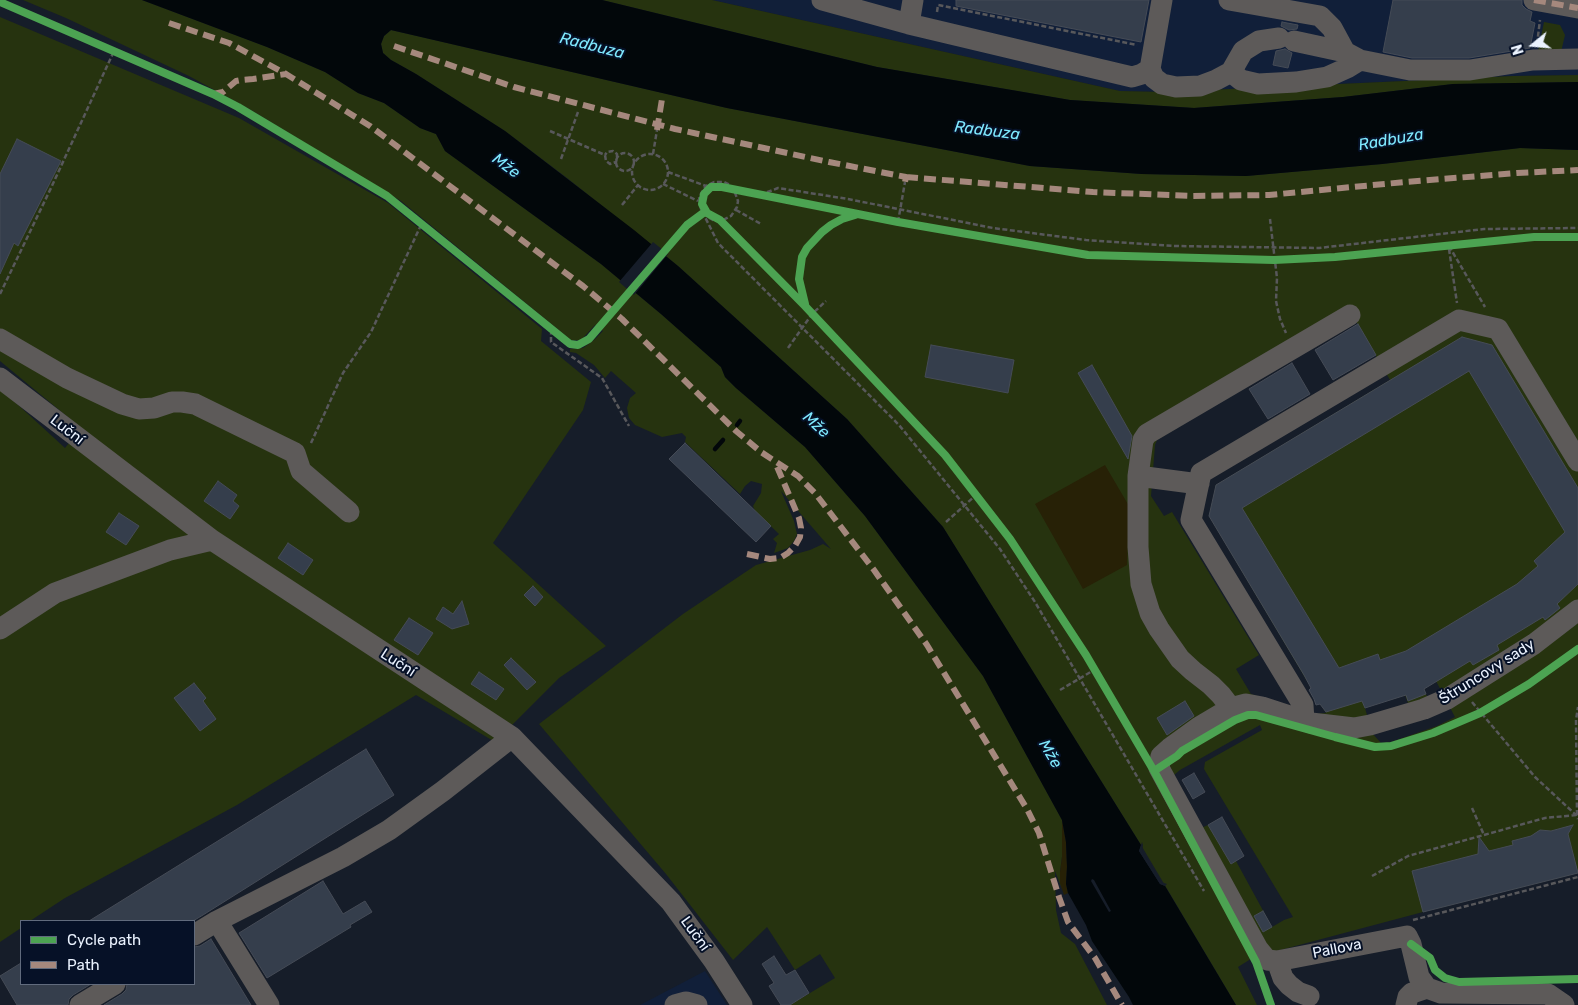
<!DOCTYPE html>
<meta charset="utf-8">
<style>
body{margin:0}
#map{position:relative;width:1578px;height:1005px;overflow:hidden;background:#161d29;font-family:Rubik,sans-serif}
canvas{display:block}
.legend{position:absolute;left:20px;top:920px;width:175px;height:65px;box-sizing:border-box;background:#061127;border:1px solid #616b7d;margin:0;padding:6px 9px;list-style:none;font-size:15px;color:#eaf2fe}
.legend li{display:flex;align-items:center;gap:10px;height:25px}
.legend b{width:25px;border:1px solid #616b7d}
.north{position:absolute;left:1508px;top:20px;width:50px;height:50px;-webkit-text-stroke:4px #061127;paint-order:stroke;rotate:253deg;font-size:14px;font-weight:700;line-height:20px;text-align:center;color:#eaf2fe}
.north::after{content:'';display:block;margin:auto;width:18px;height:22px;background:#eaf2fe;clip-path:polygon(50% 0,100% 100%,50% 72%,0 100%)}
</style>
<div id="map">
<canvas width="1578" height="1005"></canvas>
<ul class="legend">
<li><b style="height:6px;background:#4ca352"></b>Cycle path</li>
<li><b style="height:6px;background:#a5887d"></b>Path</li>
</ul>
<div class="north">N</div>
</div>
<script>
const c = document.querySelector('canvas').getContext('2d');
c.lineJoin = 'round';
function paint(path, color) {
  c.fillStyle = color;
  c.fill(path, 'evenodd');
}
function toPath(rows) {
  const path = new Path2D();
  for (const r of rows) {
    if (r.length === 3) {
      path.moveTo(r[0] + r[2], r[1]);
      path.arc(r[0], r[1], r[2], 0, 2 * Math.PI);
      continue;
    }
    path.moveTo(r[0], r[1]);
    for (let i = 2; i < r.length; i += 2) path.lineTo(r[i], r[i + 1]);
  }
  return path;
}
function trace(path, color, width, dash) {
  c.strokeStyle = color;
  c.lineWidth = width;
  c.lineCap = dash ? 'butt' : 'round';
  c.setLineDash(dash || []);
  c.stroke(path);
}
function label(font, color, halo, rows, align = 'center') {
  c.font = font + ' Rubik,sans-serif';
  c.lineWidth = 4;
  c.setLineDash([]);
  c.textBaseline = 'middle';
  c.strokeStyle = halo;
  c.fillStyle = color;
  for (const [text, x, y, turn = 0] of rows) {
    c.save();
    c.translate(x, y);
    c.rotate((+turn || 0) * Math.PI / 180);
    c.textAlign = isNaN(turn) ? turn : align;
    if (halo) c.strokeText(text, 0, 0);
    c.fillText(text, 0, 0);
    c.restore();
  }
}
paint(toPath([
 [712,0,1578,0,1578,75,1513,76,1164,92,1120,91],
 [705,971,727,1005,640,1005]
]), '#111f39');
paint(toPath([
 [23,0,142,0,267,47,325,72,358,93,384,103,420,128,436,134,445,151,601,264,661,314,721,367,725,377,736,388,805,447,865,516,983,676,1062,820,1062,857,1060,872,1062,889,1055,871,1056,910,1061,933,1075,944,1107,1005,790,1005,835,978,820,954,795,970,767,927,733,960,666,874,539,724,683,614,756,565,810,550,823,544,831,549,781,491,794,521,797,534,794,541,788,548,774,553,777,543,773,539,779,534,755,511,753,506,761,493,762,484,751,481,745,486,740,494,685,442,686,437,682,433,662,437,635,425,629,418,627,408,630,398,636,393,611,371,605,378,594,365,576,353,570,352,570,349,583,348,594,340,603,331,595,325,581,340,571,340,401,201,251,110,189,76,66,18],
 [602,0,712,0,1120,91,1164,92,1513,76,1578,75,1578,82,1453,84,1343,97,1194,108,1070,100,877,67],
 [0,17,239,118,388,203,542,329,541,341,591,382,583,410,493,543,606,646,559,678,495,742,416,695,237,805,65,898,30,921,21,921,21,928,0,942,0,390,4,392,65,448,81,428,0,361],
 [1544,22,1560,25,1565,35,1561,52,1538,51],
 [391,30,727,108,1030,166,1142,174,1246,176,1382,164,1520,148,1578,150,1578,873,1423,912,1254,957,1238,967,1257,1005,1236,1005,1141,845,943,527,847,419,678,266,567,178,505,131,416,74,391,60,383,53,381,44,384,36],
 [1355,320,1390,380,1216,485,1209,516,1326,713,1315,714,1251,694,1236,669,1259,655,1172,512,1164,516,1151,496,1155,445,1157,440],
 [1436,681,1455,717,1437,726,1391,742,1381,743,1372,733,1365,708,1405,695,1409,706,1428,699,1424,689],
 [1260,725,1262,730,1205,762,1204,769,1293,917,1284,920,1272,927,1236,861,1231,863,1208,825,1201,828,1174,775,1180,770]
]), '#26330f');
paint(toPath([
 [1105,465,1129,506,1127,565,1083,589,1035,504],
 [1062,820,1066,842,1067,867,1066,884,1068,893,1064,895,1060,883,1060,872,1062,857]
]), '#272106');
paint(toPath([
 [142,0,602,0,877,67,1070,100,1194,108,1343,97,1453,84,1578,82,1578,150,1520,148,1382,164,1246,176,1142,174,1030,166,727,108,391,30,384,36,381,44,383,53,391,60,416,74,505,131,634,230,678,266,847,419,943,527,1141,845,1139,851,1160,884,1165,886,1236,1005,1133,1005,1129,997,1092,941,1086,925,1068,893,1066,884,1067,867,1066,842,1062,820,983,676,865,516,805,447,736,388,725,377,721,367,661,314,601,264,445,151,436,134,420,128,384,103,358,93,325,72,267,47]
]), '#02070a');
paint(toPath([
 [653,242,668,254,634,295,619,282],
 [1142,842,1143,845,1142,851,1161,882,1167,884,1165,886,1160,884,1139,851],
 [1092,879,1094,880,1111,911,1109,912,1091,881]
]), '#161d29');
trace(toPath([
 [737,425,740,421],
 [715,449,723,440]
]), '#02070a', 4.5);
const building = toPath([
 [956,0,1149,0,1141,42,956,6,956,0],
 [1393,0,1522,0,1522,5,1526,9,1532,12,1530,21,1535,23,1530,48,1469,58,1412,58,1383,52,1393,0],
 [1282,22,1298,25,1297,29,1289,30,1281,26,1282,22],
 [1285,49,1292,53,1288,68,1273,65,1276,51,1285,49],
 [17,139,61,161,18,246,14,243,0,274,0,174,17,139],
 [1358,324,1376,355,1333,380,1315,350,1358,324],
 [1462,337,1492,345,1578,488,1578,584,1557,604,1560,608,1545,620,1543,617,1497,645,1499,650,1473,665,1470,661,1424,689,1426,694,1408,701,1406,695,1365,708,1362,701,1326,712,1320,704,1316,705,1314,699,1309,690,1311,688,1304,675,1209,516,1216,485,1462,337],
 [1469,371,1565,532,1534,561,1538,566,1517,584,1406,651,1380,660,1378,654,1339,668,1242,508,1469,371],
 [931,345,1014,360,1008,393,925,377,931,345],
 [1292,363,1310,394,1268,419,1249,389,1292,363],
 [1092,365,1132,436,1128,459,1078,373,1092,365],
 [685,443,771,526,756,542,669,459,685,443],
 [218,481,237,495,233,501,239,506,230,519,204,501,218,481],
 [119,513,139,526,126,545,106,532,119,513],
 [288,543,313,560,303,575,278,558,288,543],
 [533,586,543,597,535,606,524,595,533,586],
 [462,601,469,624,452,629,436,619,443,607,453,614,462,601],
 [409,618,433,633,418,655,394,640,409,618],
 [511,658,536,682,527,690,504,665,511,658],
 [479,672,504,689,496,700,471,684,479,672],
 [194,683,206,698,203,701,216,719,200,731,174,698,194,683],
 [1185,701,1194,716,1167,735,1157,718,1185,701],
 [366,749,394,795,203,915,193,921,89,921,366,749],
 [1194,773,1205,792,1193,799,1182,780,1194,773],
 [1222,817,1244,856,1231,864,1208,825,1222,817],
 [1573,825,1568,834,1578,873,1423,912,1412,871,1478,854,1479,837,1489,851,1513,845,1512,841,1531,836,1540,830,1551,831,1573,825],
 [323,881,343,914,365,901,372,912,350,925,351,927,267,978,239,933,323,881],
 [1263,911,1272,927,1263,932,1254,916,1263,911],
 [211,939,251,1005,104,1005,122,994,126,990,127,984,194,984,194,947,200,946,211,939],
 [774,956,786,975,795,970,809,993,790,1005,781,1005,769,986,774,983,762,964,774,956],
 [21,963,21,984,91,984,73,995,69,999,68,1005,17,1005,0,976,21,963]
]);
paint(building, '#353e4c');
trace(building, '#454b56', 1);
trace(toPath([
 [937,12,938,5,1137,45],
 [1537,44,1540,20],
 [550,131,605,155,606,161,610,164,616,162,617,158,617,154,613,151,607,152,605,155],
 [625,162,9],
 [653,154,657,130],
 [650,172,18],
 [561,159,578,112],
 [668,172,706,186],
 [663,184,698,201],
 [760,195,778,188,848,199,993,228,1086,240,1174,246,1319,248,1484,229,1578,228],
 [622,205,638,185],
 [736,210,761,224],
 [703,213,708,217,713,220,723,220,731,216,737,207,738,201,734,190,730,185,724,182,714,182,706,186,699,197,701,209,718,243,899,425,1000,549,1035,602,1204,891],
 [1270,219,1277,278,1276,301,1280,319,1286,333],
 [898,222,905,182],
 [1449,246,1485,307],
 [1449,249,1457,303],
 [0,294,51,188,114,51],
 [553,330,551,334,551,342,602,378,629,426],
 [788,348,812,314,826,301],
 [311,443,343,373,371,332,422,223],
 [946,522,976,495],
 [1060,690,1094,670],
 [1472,702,1535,777,1576,815,1578,819],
 [1472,808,1484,835],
 [1577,815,1576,720,1578,707],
 [1372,876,1408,856,1545,818,1576,815],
 [1413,920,1578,877]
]), '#58585b', 2.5, [5, 2.5]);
trace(toPath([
 [822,0,909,24],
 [913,0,909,24,1132,77,1142,74,1150,69],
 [1162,0,1150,69,1154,78,1162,84,1176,87,1200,86,1216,80,1231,72,1243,51,1259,41,1279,38],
 [1229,0,1320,16,1332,28,1345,52],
 [1534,0,1578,8],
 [1360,60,1410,70,1470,70,1533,60,1578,59],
 [1231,72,1241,80,1258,84,1296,82,1327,77,1347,68,1360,60,1345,52,1294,41],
 [0,339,67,378,122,404,139,409,154,408,172,402,182,402,195,404,295,453,301,471,349,512],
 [0,378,212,540,512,737,671,902,714,961,742,1005],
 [1138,476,1199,484],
 [0,629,55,593,170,550,212,540],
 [1231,708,1221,695,1211,685,1193,671,1180,659,1159,629,1150,613,1141,584,1138,547,1138,476,1143,440,1147,434,1350,315],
 [1304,721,1303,705,1191,520,1201,473,1459,320,1498,329,1578,461],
 [194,935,217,921],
 [1277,961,1283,978,1289,985,1298,992,1309,996],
 [80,1005,115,984],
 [269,1005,217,921,343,857,389,830,443,791,512,737],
 [675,1005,686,1002,697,1005],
 [1406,1005,1408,997,1412,993,1427,988],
 [1564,1005,1548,994,1441,993,1427,988,1419,977,1411,944,1407,936,1277,961,1267,960,1258,949,1159,768,1161,756,1170,748,1199,727,1231,708,1246,704,1262,707,1311,723,1354,728,1370,725,1424,709,1447,699,1534,644,1578,610]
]), '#5d5a59', 21);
trace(toPath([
 [1534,0,1578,8],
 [169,23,229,43,286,74,370,126,583,286,622,319,736,431,761,452,798,476,815,493,874,570,927,645,1027,809,1039,833,1059,897,1068,922,1095,958,1122,1005],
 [394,46,514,87,675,129,829,162,906,177,905,182],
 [213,94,223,92,236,81,241,80,253,79,286,74],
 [657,130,662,99],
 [906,177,1093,192,1193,196,1269,195,1405,182,1517,173,1578,170],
 [747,554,770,559,780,558,788,553,795,546,800,537,801,528,799,518,775,462]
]), '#a5887d', 6, [12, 6]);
trace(toPath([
 [0,2,213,94,238,107,387,196,570,344,578,345,589,339,687,225,706,211],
 [805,304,799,279,802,257,807,248,822,232,831,225,842,219,855,215],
 [1154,771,1177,756,1182,751,1235,720,1248,715,1256,715,1335,737,1375,747,1391,746,1433,733,1480,713,1529,684,1578,649],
 [1411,944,1430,958,1435,970,1445,978,1459,982,1578,979],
 [1271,1005,1256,962,1154,771,1086,655,1010,539,945,455,805,306,720,220,707,213,702,204,704,194,711,187,722,187,898,222,1088,255,1274,260,1335,257,1534,237,1578,237]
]), '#4ca352', 8);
label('15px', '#eaf2fe', '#061127', [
 ["Luční",67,430,38],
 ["Luční",398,663,33],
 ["Štruncovy sady",1487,672,-32],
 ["Luční",695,934,54],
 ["Pallova",1337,949,-11]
]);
label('italic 16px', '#7fe9ff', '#061127', [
 ["Radbuza",592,46,14],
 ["Radbuza",987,131,7],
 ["Radbuza",1391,140,-10],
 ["Mže",506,166,36],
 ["Mže",816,425,42],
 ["Mže",1050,754,60]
]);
</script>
